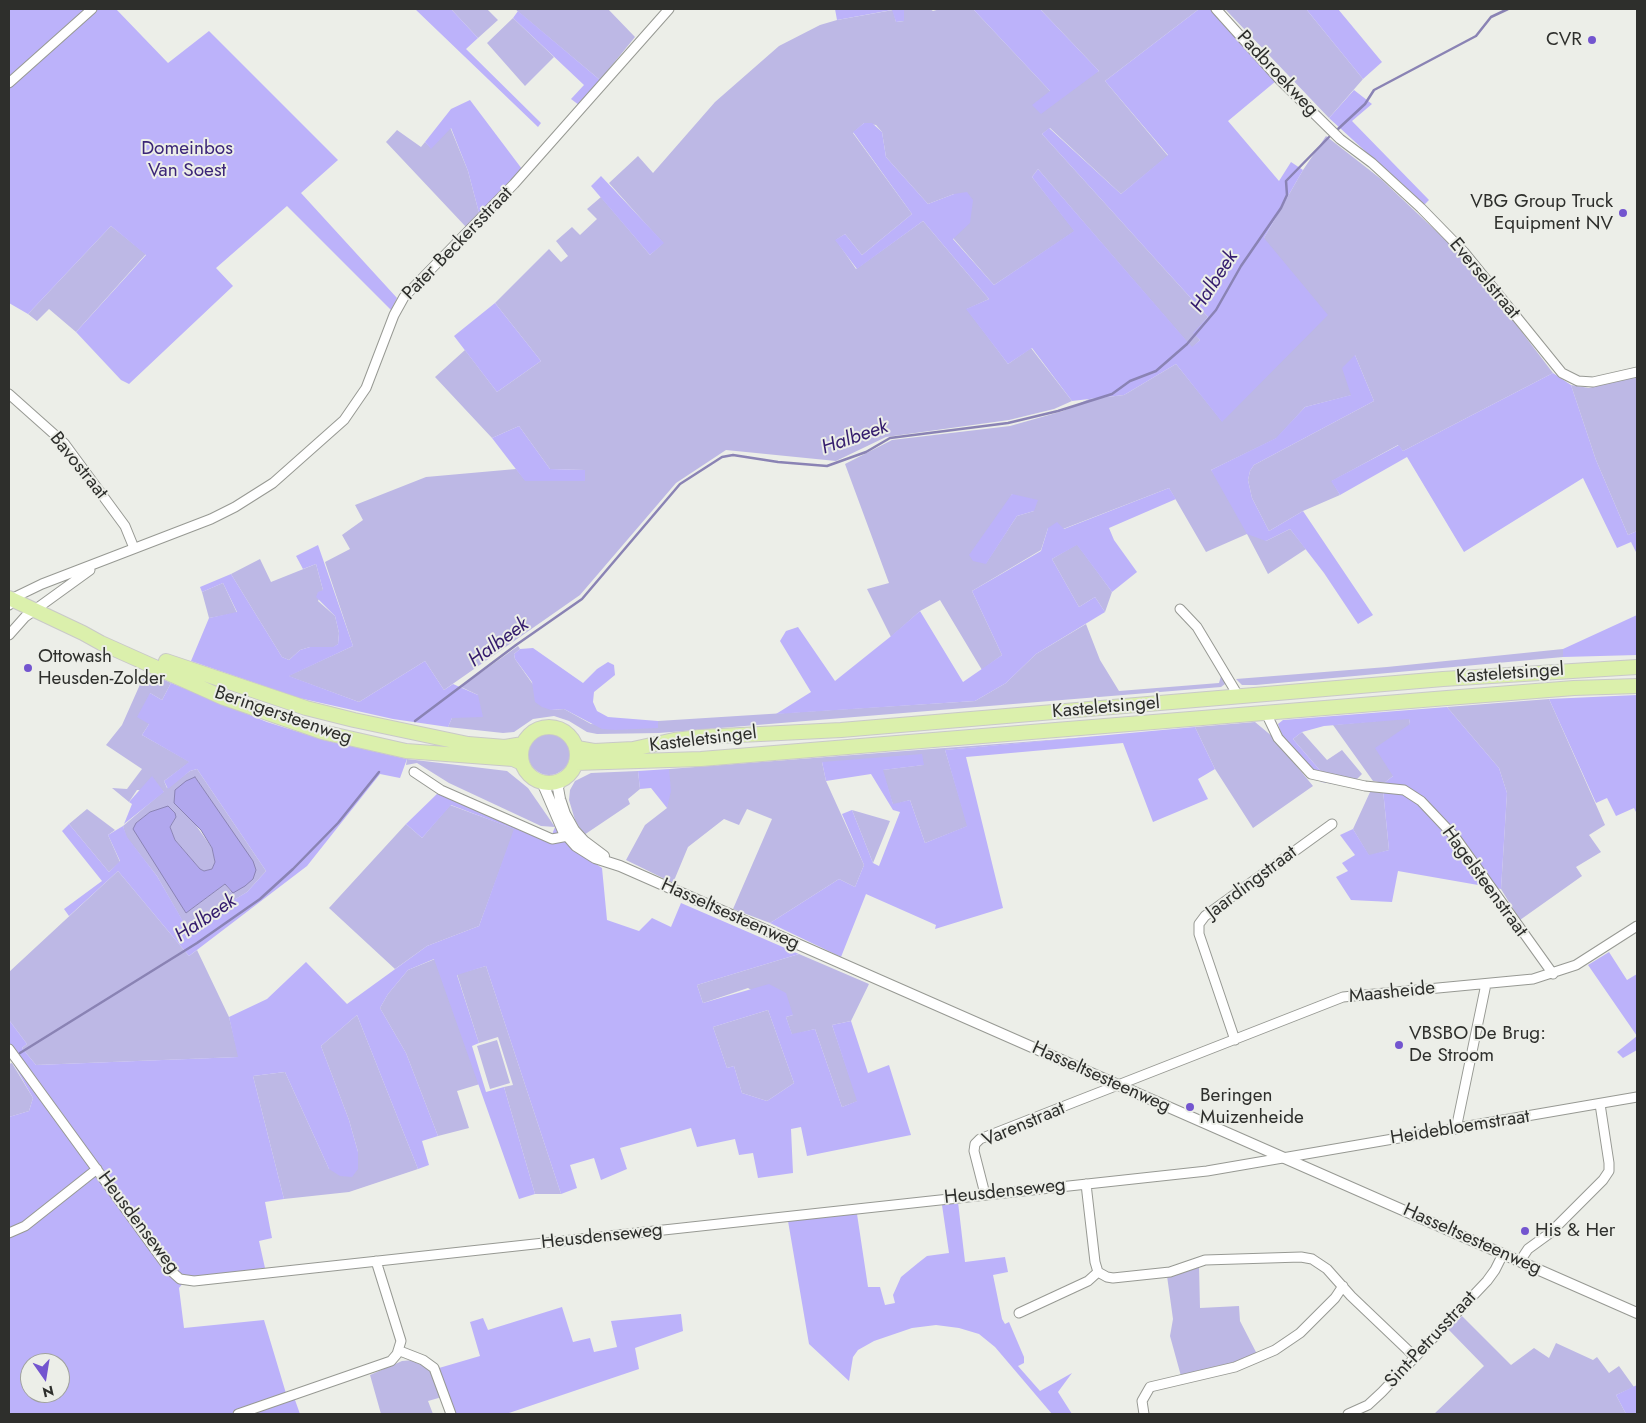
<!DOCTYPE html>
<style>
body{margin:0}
#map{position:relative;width:1646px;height:1423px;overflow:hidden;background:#eceee8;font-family:Jost,sans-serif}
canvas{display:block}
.frame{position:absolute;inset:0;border:10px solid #2e2f2c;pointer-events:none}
.north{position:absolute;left:20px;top:1353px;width:50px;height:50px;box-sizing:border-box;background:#eceee8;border:1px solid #a0a29d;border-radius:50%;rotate:167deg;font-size:14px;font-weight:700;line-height:20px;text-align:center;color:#2e2f2c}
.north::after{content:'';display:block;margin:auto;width:18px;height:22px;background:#7355cf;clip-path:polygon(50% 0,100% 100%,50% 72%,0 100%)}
</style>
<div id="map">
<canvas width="1646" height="1423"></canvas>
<div class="frame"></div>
<div class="north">N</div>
</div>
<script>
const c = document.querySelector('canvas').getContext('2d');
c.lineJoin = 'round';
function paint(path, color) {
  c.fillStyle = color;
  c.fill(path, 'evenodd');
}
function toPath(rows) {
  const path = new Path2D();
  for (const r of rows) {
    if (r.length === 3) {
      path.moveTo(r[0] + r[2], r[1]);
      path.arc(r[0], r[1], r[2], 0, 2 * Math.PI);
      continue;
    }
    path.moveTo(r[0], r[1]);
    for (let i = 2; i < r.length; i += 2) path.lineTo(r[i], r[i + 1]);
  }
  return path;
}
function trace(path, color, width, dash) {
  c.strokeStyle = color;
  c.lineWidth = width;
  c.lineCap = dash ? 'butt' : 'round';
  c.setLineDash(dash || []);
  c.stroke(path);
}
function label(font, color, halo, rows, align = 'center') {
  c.font = font + ' Jost,sans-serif';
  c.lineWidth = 4;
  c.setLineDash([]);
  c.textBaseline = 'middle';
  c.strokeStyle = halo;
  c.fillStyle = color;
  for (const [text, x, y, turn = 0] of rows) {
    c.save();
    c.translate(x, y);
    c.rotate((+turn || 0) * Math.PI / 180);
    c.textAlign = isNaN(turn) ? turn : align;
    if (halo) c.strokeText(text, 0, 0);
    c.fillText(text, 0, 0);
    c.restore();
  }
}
paint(toPath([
 [451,9,487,9,498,20,478,38],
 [515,9,608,9,635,37,600,80],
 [904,9,930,9,933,11,940,9,973,9,1050,91,1099,71,1040,9,1199,9,1105,81,1168,156,1121,194,1050,128,1042,134,1208,317,1194,333,1200,340,1192,348,1038,169,1032,177,1075,231,994,285,953,238,954,194,928,204,886,157,882,132,876,125,864,123,853,133,912,214,862,255,845,234,836,240,856,269,923,221,989,299,967,309,1008,364,1031,348,1072,401,1054,409,1009,420,886,437,836,461,726,450,676,483,580,595,444,690,425,661,359,702,288,676,353,646,325,562,350,549,342,535,363,520,355,505,426,477,516,469,526,481,584,470,550,469,519,426,492,438,435,377,465,350,497,392,541,361,495,303,549,249,561,262,568,256,556,241,572,227,580,235,597,219,587,209,601,197,650,255,663,243,609,183,638,156,653,173,715,102,779,46,820,25,837,20,893,10,896,22,904,21],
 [1225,9,1306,9,1363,79,1329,118],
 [513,18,554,57,525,86,487,43],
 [450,127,468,171,479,213,466,227,386,142,397,130,421,147,425,142,431,148],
 [1326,136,1381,179,1453,247,1483,281,1553,373,1403,451,1398,445,1332,481,1340,495,1303,511,1269,531,1252,498,1248,480,1250,471,1254,465,1374,401,1355,355,1352,395,1305,407,1277,438,1211,470,1266,541,1290,529,1306,549,1268,574,1247,534,1206,552,1169,488,1063,529,1048,528,1041,550,972,591,1002,655,982,670,940,600,920,611,891,637,867,589,889,583,845,464,892,440,1010,426,1063,411,1089,399,1124,395,1176,364,1222,421,1264,238,1303,170],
 [1012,494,1034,511,1017,516,986,563],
 [111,226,146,254,76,332,49,309,37,321,28,314],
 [1637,375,1637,531,1628,535,1596,460,1571,385,1589,388],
 [1077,544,1112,592,1105,612,1095,597,1079,607,1052,559],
 [260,559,271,582,316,564,323,590,318,601,335,616,339,633,338,644,334,647,310,647,300,650,289,660,282,657,231,574],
 [223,583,237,613,209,618,202,592],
 [1086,624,1100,660,1119,691,1219,683,1221,676,1217,669,1221,668,1227,680,1225,684,1221,687,659,733,597,734,587,732,569,721,554,716,533,719,514,732,503,733,448,727,452,718,478,695,461,687,518,646,520,649,514,654,515,659,551,710,564,709,591,724,658,728,658,721,975,701,1006,683,1036,654],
 [1563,649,1563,657,1256,685,1242,685,1236,679,1387,667],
 [146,671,171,683,162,700,150,693,149,724,142,735,190,762,164,781,167,788,190,771,197,769,266,871,247,892,187,929,157,876,126,837,123,826,164,791,137,790,129,802,112,788,127,789,142,769,106,745,122,725],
 [195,777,220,814,231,892,225,884,186,913,136,823,150,812,160,810,175,819,170,827,175,840,200,869,204,871,212,869,215,862,212,848,190,817],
 [1549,699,1605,825,1589,835,1601,852,1576,867,1582,876,1520,920,1501,889,1507,793,1499,768,1447,707],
 [1409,718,1410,724,1393,776,1384,783,1373,781,1333,725],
 [1255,722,1273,737,1313,786,1253,828,1215,769,1195,727],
 [1302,732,1327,760,1342,750,1362,774,1356,780,1324,775,1293,739],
 [549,754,21],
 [1102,736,945,750,968,826,925,843,910,800,893,805,882,770,923,765,822,762,826,781,864,865,855,887,839,879,770,923,733,909,772,819,747,809,739,825,724,819,688,847,673,883,626,860,645,825,667,808,669,769],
 [407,759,507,771,528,788,555,827,541,826,449,783,417,763,406,765],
 [638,771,640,789,628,799,630,804,584,835,575,820,569,800,570,790,575,781,591,773],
 [1371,790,1383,790,1389,850,1369,856,1353,829],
 [450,805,515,829,479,926,427,946,395,969,329,908,406,824,422,838],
 [87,809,115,830,108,835,120,862,109,872,69,824],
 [852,810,890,821,873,863],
 [118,871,189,956,197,950,229,1017,239,1057,36,1065,22,1048,27,1044,9,1020,9,972],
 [799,954,869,984,851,1021,832,1025,858,1101,842,1107,815,1029,792,1035,786,1017,793,1015,748,988,703,1003,697,985],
 [435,959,480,1084,457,1091,469,1128,438,1136,406,1053,380,1008,388,994,408,970],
 [486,966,561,1194,535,1194,504,1087,513,1085,498,1037,479,1043,457,974],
 [768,1010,794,1083,767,1101,742,1093,734,1066,727,1068,713,1027],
 [357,1015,418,1169,349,1192,284,1199,253,1076,285,1072,329,1169,358,1169,358,1152,349,1120,321,1046],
 [497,1040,510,1083,490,1089,477,1046],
 [12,1063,33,1098,29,1111,9,1117,9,1064],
 [1199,1265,1200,1308,1239,1306,1240,1321,1258,1356,1222,1368,1221,1365,1181,1376,1170,1336,1173,1319,1167,1276],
 [1462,1316,1511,1365,1534,1348,1549,1358,1556,1343,1593,1360,1597,1357,1609,1373,1619,1366,1634,1387,1616,1395,1626,1414,1434,1414,1484,1366,1448,1329],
 [413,1360,432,1369,442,1397,428,1401,433,1414,381,1414,370,1375,402,1361]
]), '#bdb8e5');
paint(toPath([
 [9,9,116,9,168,63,209,31,338,160,301,193,397,298,391,310,287,206,216,268,233,286,129,384,121,380,76,332,146,255,111,226,28,314,9,303],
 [415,9,451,9,478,38,466,49,541,123,538,127],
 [835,9,904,9,904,21,896,22,892,10,837,20],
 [973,9,1040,9,1099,71,1041,114,1032,105,1050,91],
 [1199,9,1210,9,1276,81,1228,121,1279,181,1291,162,1303,170,1264,238,1328,315,1222,422,1176,364,1124,395,1072,401,1032,348,1008,364,966,309,989,299,923,221,857,269,835,240,845,234,862,255,912,214,853,132,864,123,872,123,882,132,886,157,928,204,954,194,967,192,973,200,970,223,953,239,994,285,1074,231,1032,177,1038,169,1192,347,1200,340,1193,333,1208,317,1042,134,1049,128,1121,194,1168,155,1105,81],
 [1306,9,1338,9,1382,62,1363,79],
 [518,11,600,80,579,105,571,99,584,85,513,18],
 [1354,90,1372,104,1352,121,1429,200,1424,205,1329,118],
 [470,100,522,169,479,213,468,171,451,128,431,149,425,142,451,109],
 [601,176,664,243,650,255,591,186],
 [495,303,541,361,497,392,454,336],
 [1355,355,1374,401,1254,465,1250,471,1248,480,1252,498,1269,531,1303,511,1373,615,1358,624,1324,573,1290,529,1266,541,1247,534,1211,470,1276,438,1305,407,1351,395,1342,368],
 [1553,373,1571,385,1596,460,1628,535,1637,531,1637,554,1631,542,1617,548,1583,478,1464,552,1407,457,1340,495,1331,481,1399,445,1403,451],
 [519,426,550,469,585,470,585,481,525,481,492,438],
 [1169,488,1176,499,1109,528,1114,540,1137,572,1112,592,1077,545,1052,559,1079,607,1095,597,1105,612,1036,654,1006,683,975,701,776,714,811,692,780,641,786,631,798,627,835,681,890,637,920,611,963,682,1002,655,972,591,1041,551,1048,528,1057,522,1064,529],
 [1012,494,1038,500,1034,511,1017,516,986,564,973,561,969,555],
 [318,545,353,646,289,676,359,702,425,661,444,690,453,684,478,695,483,717,452,718,448,727,393,719,299,698,191,661,209,618,237,612,223,583,202,592,200,587,231,574,282,657,289,660,300,650,310,647,333,647,338,644,339,633,335,616,316,597,318,592,323,590,316,564,303,569,296,556],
 [1637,615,1637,655,1563,657,1563,649],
 [533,648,583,683,597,669,608,662,614,665,615,675,594,692,593,702,597,711,608,717,658,721,658,728,615,730,602,729,564,709,551,710,542,707,535,702,532,682,515,659,514,654,520,649],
 [171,683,267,722,324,740,407,759,400,778,380,774,307,866,189,956,118,871,69,916,64,909,102,881,62,831,69,824,109,872,120,861,108,835,123,826,127,837,157,876,187,928,247,892,266,871,197,769,190,771,168,789,164,781,189,762,142,735,149,724,137,717,150,693,162,700],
 [1637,695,1637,814,1634,808,1616,816,1607,798,1596,803,1549,699],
 [1447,707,1499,768,1507,793,1501,889,1398,871,1392,902,1351,900,1336,877,1348,871,1342,863,1355,855,1340,835,1353,829,1369,855,1389,850,1383,790,1384,783,1393,776,1375,748,1410,724,1409,719,1324,726,1302,732,1293,739,1324,775,1371,790,1321,782,1282,736,1278,724,1283,720],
 [1195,727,1215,769,1198,779,1208,799,1153,822,1123,743,966,757,1003,908,935,929,936,925,866,894,841,957,770,923,839,879,855,887,864,865,842,814,852,810,873,863,879,866,900,812,893,810,871,774,826,781,822,762,922,754,924,765,883,770,893,804,910,800,925,843,967,826,945,750],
 [669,769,671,791,667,808,651,788,640,789,638,771],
 [152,776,164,792,124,824,132,804,129,802],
 [438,793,551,837,555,827,576,851,602,868,607,920,639,931,652,918,671,927,681,903,799,954,697,985,703,1003,769,984,786,993,793,1015,786,1017,792,1034,815,1029,842,1107,857,1101,832,1025,851,1021,868,1073,889,1065,911,1135,807,1156,801,1127,791,1129,793,1173,758,1178,753,1153,739,1155,735,1139,697,1147,691,1128,620,1148,627,1169,601,1180,594,1158,570,1165,577,1188,561,1194,486,966,457,975,479,1043,472,1046,486,1092,504,1087,535,1194,519,1199,434,959,408,970,388,994,380,1008,406,1053,438,1136,422,1141,429,1165,418,1169,357,1015,321,1046,349,1120,358,1152,358,1169,352,1177,340,1176,329,1169,285,1072,253,1076,284,1199,265,1202,272,1238,259,1241,265,1268,187,1278,179,1288,184,1328,264,1320,288,1400,295,1400,300,1414,9,1414,9,1117,29,1111,33,1098,9,1056,9,1020,27,1044,22,1048,36,1065,238,1057,229,1017,267,999,306,962,347,1004,427,946,479,926,514,829,451,805,422,838,406,824],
 [768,1010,794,1083,767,1101,742,1093,734,1066,727,1068,713,1027],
 [30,1363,60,1363,60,1393,30,1393],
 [1609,952,1627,980,1637,974,1637,1050,1623,1058,1617,1052,1637,1036,1588,965],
 [958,1202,965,1262,1005,1257,1008,1272,993,1275,1002,1319,1005,1324,1009,1322,1024,1357,1024,1363,1018,1366,1040,1391,1072,1373,1058,1392,1072,1414,1052,1414,995,1347,979,1334,959,1328,936,1325,912,1328,874,1341,858,1350,853,1357,849,1381,809,1344,788,1221,857,1214,868,1287,880,1287,885,1305,895,1303,893,1295,901,1277,918,1263,927,1256,949,1253,942,1205],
 [562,1307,573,1342,590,1338,594,1352,617,1347,611,1321,681,1314,683,1331,635,1348,639,1369,506,1414,456,1414,439,1368,480,1356,470,1322,483,1318,488,1330],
 [1637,1385,1637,1414,1626,1414,1616,1395]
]), '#bcb2fa');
const water = toPath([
 [195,777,253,861,256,870,253,879,245,886,233,893,225,884,186,913,133,829,136,823,150,812,168,806,175,813,176,817,170,827,175,840,200,869,204,871,212,869,215,862,212,848,201,830,174,803,175,790,186,781,195,777]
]);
paint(water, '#b1a7ee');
trace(water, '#8a83b4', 1);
trace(toPath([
 [1338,129,1365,104,1374,90,1476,36,1491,17,1508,9],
 [415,721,516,645,582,599,680,484,722,457,733,455,778,462,827,466,866,452,890,438,1008,423,1058,411,1112,394,1130,381,1156,371,1187,344,1216,310,1241,266,1281,208,1287,195,1286,181,1330,136],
 [20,1053,197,943,260,899,293,869,338,823,379,772],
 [9,1060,9,1059]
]), '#8a83b4', 2.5);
const minor = toPath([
 [1216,9,1280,80,1340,139,1372,163,1421,208,1464,252,1562,373,1578,381,1593,382,1637,372],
 [9,83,92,9],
 [9,394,64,443,125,526,134,548],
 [9,605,11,599,42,584,211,519,235,507,273,483,344,420,366,388,394,315,404,297,514,184,669,9],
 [1180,609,1197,627,1239,697],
 [9,635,25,617,90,570],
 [1266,713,1278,738,1311,774,1365,786,1404,790,1421,801,1455,837,1553,974],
 [414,772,441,790,552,839,568,836],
 [1235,1040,1199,934,1199,924,1205,916,1332,824],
 [9,1049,170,1270,180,1279,194,1281,1207,1171,1637,1097],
 [1456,1129,1486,984],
 [1086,1184,1095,1262,1098,1272,1107,1277,1113,1278,1170,1272,1205,1260,1301,1257,1312,1259,1327,1269,1351,1296,1415,1357],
 [985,1194,974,1151,975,1144,980,1139,1343,997,1533,979,1576,965,1637,926],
 [9,1233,25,1226,97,1169],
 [1520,1261,1528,1249,1550,1233,1603,1180,1609,1171,1609,1163,1600,1104],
 [1019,1313,1088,1281,1098,1272],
 [400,1351,423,1360,434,1368,451,1414],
 [238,1414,391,1361,397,1354,401,1341,376,1261],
 [1144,1414,1142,1401,1150,1387,1235,1367,1275,1350,1300,1333,1335,1298,1343,1286],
 [1348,1414,1368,1405,1382,1392,1487,1281,1495,1270,1503,1254]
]);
const tertiary = toPath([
 [560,781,558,788,560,799,565,814,574,830,584,841,604,856],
 [542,782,563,831,576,846,595,858,620,866,1637,1313]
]);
const primary = toPath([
 [9,598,83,633,101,643,224,698,322,732,406,751,513,759,522,763],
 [166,661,306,708,354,720,468,744,505,747,523,744],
 [549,755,28],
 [577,748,594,751,633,749,674,740,700,737,841,730,1443,679,1637,667],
 [576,763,701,759,1447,698,1574,688,1637,686]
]);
trace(minor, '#979993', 11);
trace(tertiary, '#979993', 12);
trace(primary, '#c9c9c8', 16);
trace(minor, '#fff', 9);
trace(tertiary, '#fff', 10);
trace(primary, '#dbf0ac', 14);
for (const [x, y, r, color] of [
 [1592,40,5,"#7355cf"],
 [1623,213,5,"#7355cf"],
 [28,668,5,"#7355cf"],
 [1399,1045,5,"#7355cf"],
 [1190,1107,5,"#7355cf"],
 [1525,1231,5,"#7355cf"]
]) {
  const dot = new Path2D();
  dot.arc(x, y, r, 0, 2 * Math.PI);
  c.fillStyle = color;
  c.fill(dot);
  trace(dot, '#eceee8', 2);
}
label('19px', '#2e2f2c', '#eceee8', [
 ["CVR",1582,40,"right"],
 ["VBG Group Truck",1613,202,"right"],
 ["Equipment NV",1613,224,"right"],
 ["Ottowash",38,657],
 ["Heusden-Zolder",38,679],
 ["VBSBO De Brug:",1409,1034],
 ["De Stroom",1409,1056],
 ["Beringen",1200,1096],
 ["Muizenheide",1200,1118],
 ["His & Her",1535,1231]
], 'left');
label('19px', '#2e2f2c', '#eceee8', [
 ["Padbroekweg",1277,74,47],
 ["Pater Beckersstraat",458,244,-46],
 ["Everselstraat",1484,279,50],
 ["Bavostraat",78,466,51],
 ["Kasteletsingel",1510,674,-4],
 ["Kasteletsingel",1106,708,-5],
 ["Beringersteenweg",283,716,19],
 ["Kasteletsingel",703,740,-7],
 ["Hagelsteenstraat",1484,882,54],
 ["Jaardingstraat",1252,883,-37],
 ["Hasseltsesteenweg",730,915,24],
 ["Maasheide",1392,993,-6],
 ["Hasseltsesteenweg",1101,1078,24],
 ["Varenstraat",1024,1125,-23],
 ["Heidebloemstraat",1460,1128,-9],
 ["Heusdenseweg",1005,1192,-6],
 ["Heusdenseweg",138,1223,53],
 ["Heusdenseweg",602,1237,-6],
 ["Hasseltsesteenweg",1472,1240,24],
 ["Sint-Petrusstraat",1431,1340,-47]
]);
label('19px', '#3b2577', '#eceee8', [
 ["Domeinbos",187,149],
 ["Van Soest",187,171]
]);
label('italic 20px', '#341c6d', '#eceee8', [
 ["Halbeek",1215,282,-57],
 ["Halbeek",855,438,-19],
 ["Halbeek",499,643,-36],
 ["Halbeek",206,919,-34]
]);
</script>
